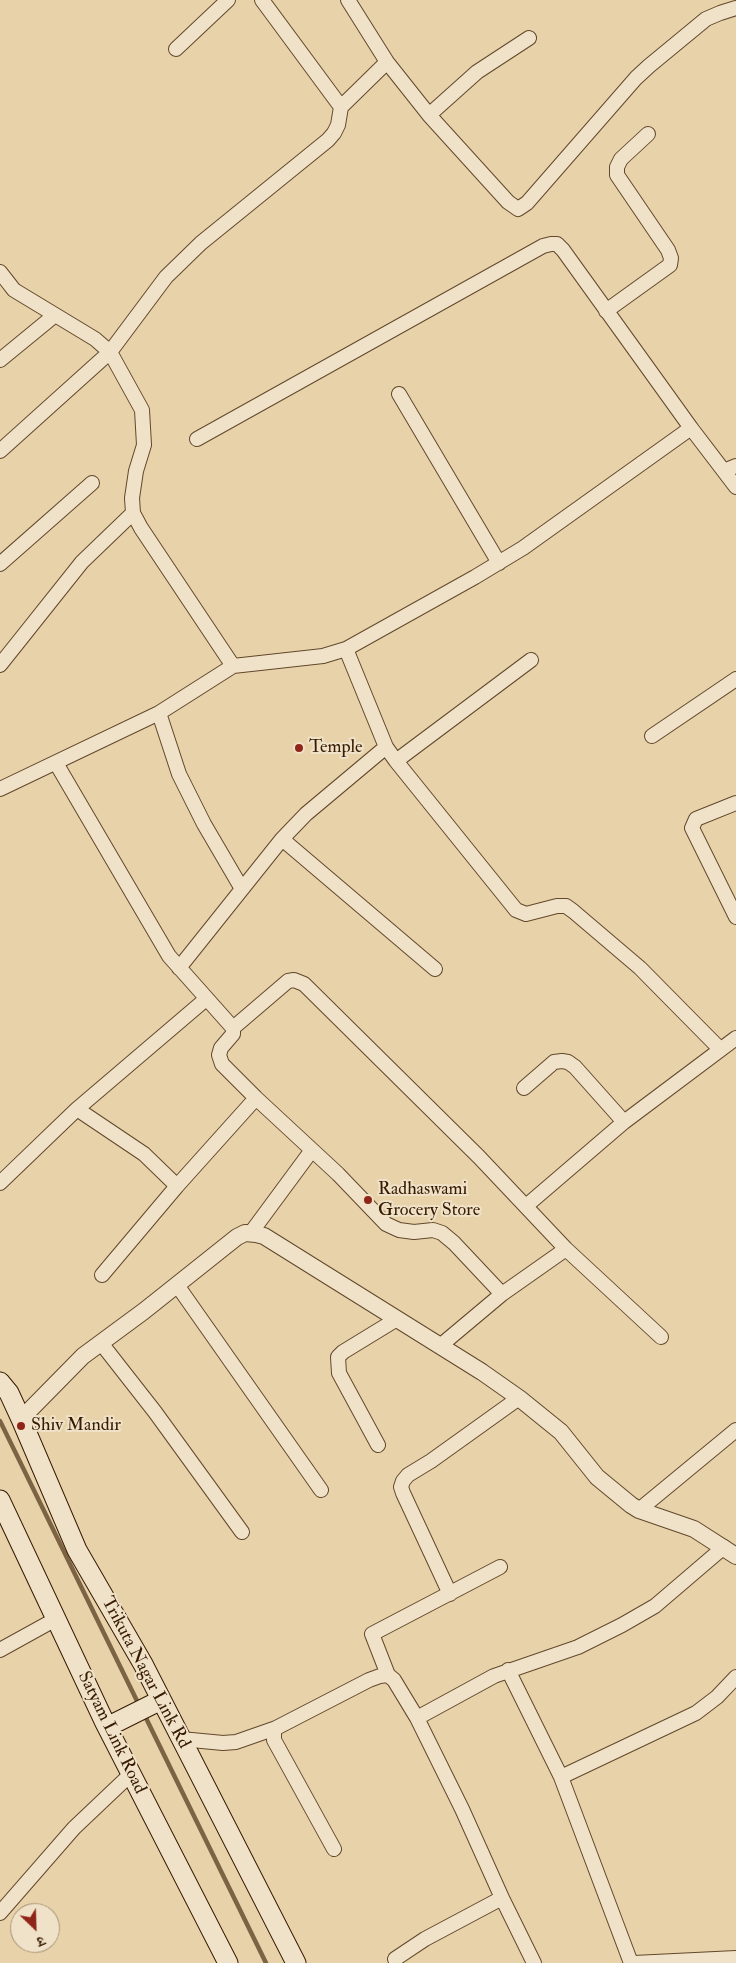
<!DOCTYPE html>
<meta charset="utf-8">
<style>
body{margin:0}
#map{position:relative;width:736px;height:1963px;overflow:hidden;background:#e8d2aa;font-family:"IM FELL Double Pica","Noto Serif Devanagari",serif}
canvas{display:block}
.north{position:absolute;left:10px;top:1903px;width:50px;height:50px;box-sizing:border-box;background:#f0e2c8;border:1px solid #a69278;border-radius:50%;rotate:156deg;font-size:14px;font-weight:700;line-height:20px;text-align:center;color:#361a01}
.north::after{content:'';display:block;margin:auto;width:18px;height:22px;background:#8f2418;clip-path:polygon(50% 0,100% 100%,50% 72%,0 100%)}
</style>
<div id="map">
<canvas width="736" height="1963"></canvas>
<div class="north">उ</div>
</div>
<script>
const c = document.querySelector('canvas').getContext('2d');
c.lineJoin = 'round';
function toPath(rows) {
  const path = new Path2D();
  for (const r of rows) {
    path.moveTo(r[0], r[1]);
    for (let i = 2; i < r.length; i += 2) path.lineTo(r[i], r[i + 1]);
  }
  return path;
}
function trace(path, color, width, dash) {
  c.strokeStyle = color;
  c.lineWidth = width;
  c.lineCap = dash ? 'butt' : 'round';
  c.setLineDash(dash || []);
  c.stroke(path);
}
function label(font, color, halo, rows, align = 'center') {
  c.font = font + ' "IM FELL Double Pica",serif';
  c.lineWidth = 4;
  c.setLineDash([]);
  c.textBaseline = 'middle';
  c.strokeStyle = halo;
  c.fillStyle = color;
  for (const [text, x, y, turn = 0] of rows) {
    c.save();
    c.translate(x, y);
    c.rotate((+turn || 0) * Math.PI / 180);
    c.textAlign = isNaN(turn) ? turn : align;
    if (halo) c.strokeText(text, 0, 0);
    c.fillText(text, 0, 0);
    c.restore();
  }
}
trace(toPath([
 [0,1421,140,1707],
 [144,1714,266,1963]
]), '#7c6344', 4.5);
const minor = toPath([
 [262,0,341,107],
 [348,0,387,62,429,115,508,202,518,209,527,203,636,78,649,66,706,19,720,13,736,8],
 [176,49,228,0],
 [429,115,477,72,529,38],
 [0,272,14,290,95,339,110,352,142,410,144,445,136,471,132,498,133,513,82,562,0,665],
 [606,311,670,265,671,258,668,250,617,175,617,167,621,159,648,134],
 [0,360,55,315],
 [399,394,499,563],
 [197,439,543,246,551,244,557,244,563,250,691,428,736,487],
 [0,451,110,352,166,277,201,243,328,140,334,133,338,125,341,107,387,62],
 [724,471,736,466],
 [133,513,141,528,233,666],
 [0,564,92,483],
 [346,649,386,747,396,761,516,910,526,914,557,906,566,906,573,911,640,968,720,1049],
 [159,713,179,774,204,824,242,889],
 [652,736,736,679],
 [396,761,531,660],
 [56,763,169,956,233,1028,233,1034,221,1048,219,1055,222,1064,256,1098,338,1174,386,1224,399,1230,414,1232,433,1230,442,1233,454,1243,502,1294],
 [0,789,159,713,233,666,323,656,346,649,475,577,523,548,691,428],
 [736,803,696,819,692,828,736,917],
 [282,839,306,814,386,747],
 [179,968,282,839,435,969],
 [233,1028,288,981,294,980,304,984,479,1157,566,1249,661,1337],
 [524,1088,554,1062,562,1061,568,1062,575,1067,624,1122],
 [77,1109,144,1154,177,1186],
 [0,1183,77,1109,206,999],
 [526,1206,624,1122,736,1038],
 [250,1234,312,1150],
 [102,1275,177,1186,256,1098],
 [177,1285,321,1490],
 [101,1343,155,1412,242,1532],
 [440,1346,502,1294,566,1249],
 [378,1445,339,1373,338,1357,343,1352,397,1319],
 [639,1510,736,1430],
 [500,1567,372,1634,388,1675,394,1680,417,1718,462,1809,502,1898,534,1963],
 [450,1594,403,1493,401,1487,403,1481,408,1475,431,1461,519,1398],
 [0,1650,56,1619],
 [508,1670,561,1777,631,1963],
 [417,1718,494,1676,578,1647,622,1625,655,1606,724,1547],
 [181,1739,223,1743,236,1742,276,1728],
 [561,1777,696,1713,717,1697,736,1677],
 [334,1849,274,1740,274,1732,276,1728,369,1680,380,1676,388,1675],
 [0,1913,74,1828,131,1774],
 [395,1959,425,1939,502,1898],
 [634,1963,736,1958]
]);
const tertiary = toPath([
 [21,1419,83,1356,144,1311,237,1237,245,1233,256,1234,264,1236,482,1372,519,1398,561,1432,597,1477,631,1505,639,1510,694,1529,736,1556]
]);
const secondary = toPath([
 [0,1382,9,1393,21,1419,77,1550,143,1664,296,1963],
 [0,1500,105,1723,228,1963],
 [107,1727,161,1700]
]);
trace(minor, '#62482b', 16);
trace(tertiary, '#62482b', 18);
trace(secondary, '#361a01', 21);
trace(minor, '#f0e2c8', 14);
trace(tertiary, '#f0e2c8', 16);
trace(secondary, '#f0e2c8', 19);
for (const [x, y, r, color] of [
 [299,748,5,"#8f2418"],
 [368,1200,5,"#8f2418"],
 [21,1426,5,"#8f2418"]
]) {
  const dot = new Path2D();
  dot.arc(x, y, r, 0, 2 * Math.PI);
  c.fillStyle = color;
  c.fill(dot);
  trace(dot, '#f0e2c8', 2);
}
label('18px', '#361a01', '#f0e2c8', [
 ["Temple",309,748],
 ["Radhaswami",378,1190],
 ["Grocery Store",378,1211],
 ["Shiv Mandir",31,1426]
], 'left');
label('18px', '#361a01', '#f0e2c8', [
 ["Trikuta Nagar Link Rd",145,1673,62],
 ["Satyam Link Road",111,1733,64]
]);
</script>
